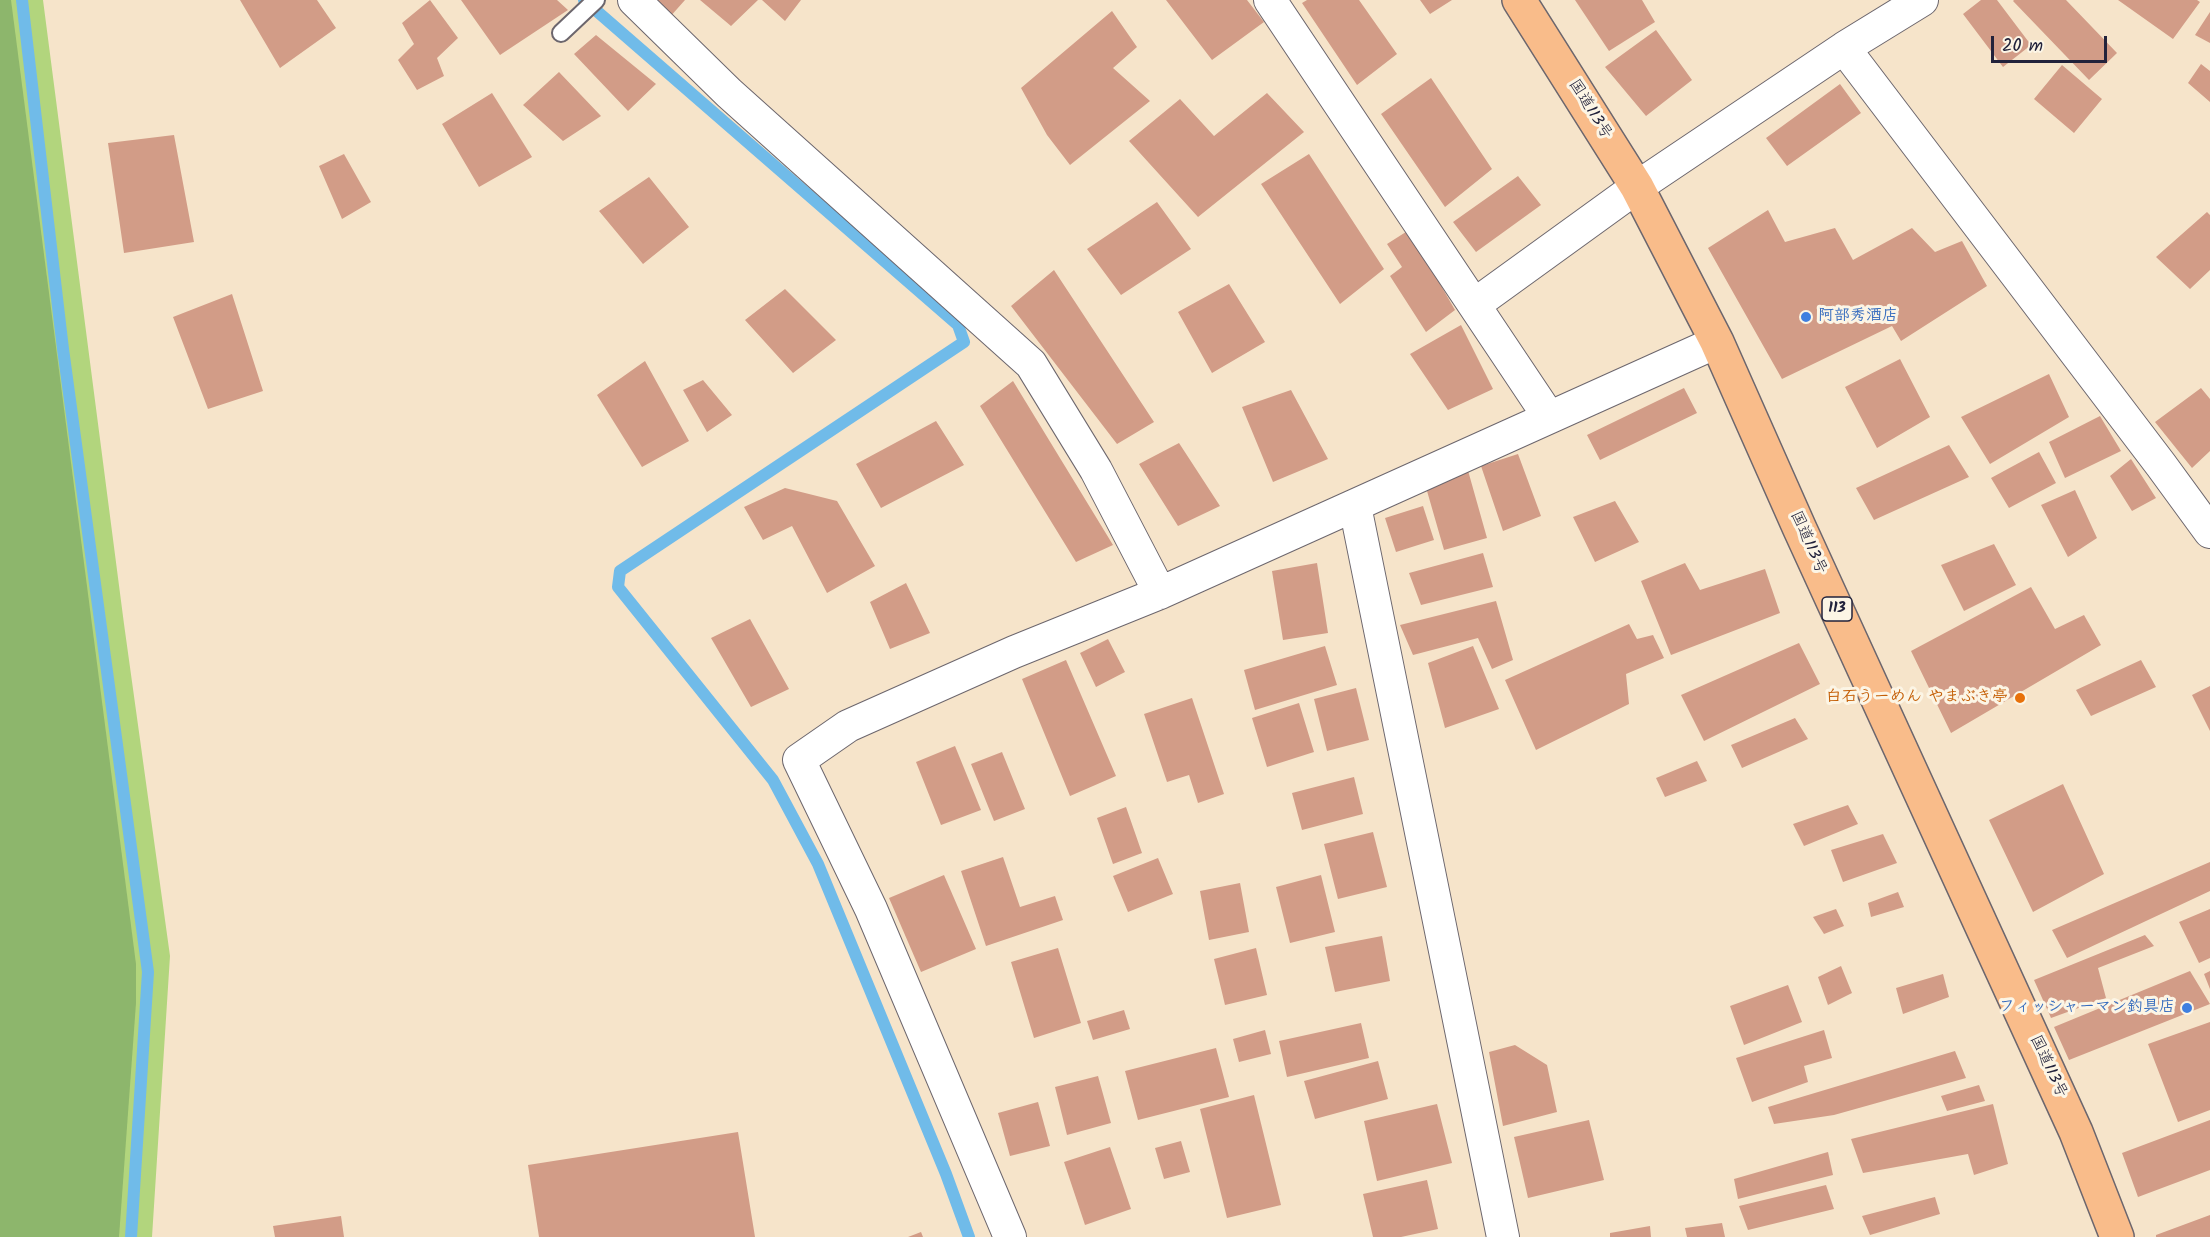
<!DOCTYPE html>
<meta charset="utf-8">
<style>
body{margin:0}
#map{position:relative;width:2210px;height:1237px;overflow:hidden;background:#f6e4ca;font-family:Kalam,sans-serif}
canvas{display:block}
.scale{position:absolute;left:1991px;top:36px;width:116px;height:27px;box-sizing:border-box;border:3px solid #22223b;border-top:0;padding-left:8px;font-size:18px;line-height:21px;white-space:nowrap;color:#22223b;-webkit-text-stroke:4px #fcf5e5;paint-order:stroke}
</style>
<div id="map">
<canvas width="2210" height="1237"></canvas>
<div class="scale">20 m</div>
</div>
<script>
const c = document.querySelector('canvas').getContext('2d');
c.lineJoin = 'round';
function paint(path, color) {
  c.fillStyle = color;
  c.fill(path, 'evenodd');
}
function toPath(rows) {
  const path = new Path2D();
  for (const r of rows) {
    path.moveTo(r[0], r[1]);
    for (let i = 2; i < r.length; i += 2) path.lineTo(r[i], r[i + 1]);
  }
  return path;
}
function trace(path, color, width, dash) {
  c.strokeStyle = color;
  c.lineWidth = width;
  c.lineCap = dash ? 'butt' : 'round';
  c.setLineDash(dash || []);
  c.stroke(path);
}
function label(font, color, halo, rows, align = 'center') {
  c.font = font + ' Kalam,"Klee One",sans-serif';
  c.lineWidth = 6;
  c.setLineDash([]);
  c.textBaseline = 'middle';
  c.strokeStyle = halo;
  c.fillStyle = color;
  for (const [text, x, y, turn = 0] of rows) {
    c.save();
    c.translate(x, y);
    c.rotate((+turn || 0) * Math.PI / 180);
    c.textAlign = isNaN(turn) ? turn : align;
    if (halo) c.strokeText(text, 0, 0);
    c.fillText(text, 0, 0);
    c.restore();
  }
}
paint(toPath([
 [0,0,43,0,124,624,170,956,152,1237,0,1237]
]), '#b2d57d');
paint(toPath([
 [0,0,11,0,136,964,136,1003,119,1237,0,1237]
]), '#8db66c');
trace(toPath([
 [22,0,63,349,148,972,131,1237],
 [584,0,958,325,964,342,620,571,618,587,773,780,818,864,946,1174,969,1237]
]), '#70bbe9', 12);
paint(toPath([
 [240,0,317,0,336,28,280,68],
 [430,0,458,38,437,58,444,76,417,90,398,60,414,44,402,23],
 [461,0,557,0,568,10,500,55],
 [646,0,685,0,669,18],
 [700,0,758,0,731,26],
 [762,0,801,0,785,21],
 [1166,0,1247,0,1264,22,1212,60],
 [1307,0,1359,0,1397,54,1357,85,1302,3],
 [1420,0,1452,0,1430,14],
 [1575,0,1642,0,1655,22,1609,51],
 [1981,0,1997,0,2031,45,2003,67,1963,14],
 [2014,0,2066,0,2117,53,2089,80,2013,1],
 [2118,0,2197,0,2200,2,2173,39],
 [1112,11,1137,47,1113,68,1150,101,1070,165,1047,135,1021,88],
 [2210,12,2210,43,2195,35],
 [1656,30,1692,80,1646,116,1605,67],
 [596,35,656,84,628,111,574,54],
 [2201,64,2210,71,2210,102,2188,83],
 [2062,65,2102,99,2074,133,2034,99],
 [559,72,601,116,563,141,523,105],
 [1431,78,1492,169,1445,207,1381,114],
 [1840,84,1861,113,1787,166,1766,138],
 [492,93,532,157,479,187,442,124],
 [1267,93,1304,132,1198,217,1129,141,1180,99,1214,136],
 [174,135,194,242,124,253,108,143],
 [344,154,371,202,342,219,319,166],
 [1309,154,1384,269,1340,304,1261,184],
 [1518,176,1541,205,1476,252,1453,222],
 [649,177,689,227,643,264,599,211],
 [1157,202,1191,249,1121,295,1087,249],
 [1768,210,1785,242,1835,228,1853,260,1912,228,1935,252,1962,241,1987,286,1901,341,1892,326,1782,379,1708,248],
 [2207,212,2210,215,2210,270,2190,289,2156,257],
 [1409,230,1455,310,1426,332,1390,276,1402,267,1387,244],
 [1054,270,1154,422,1117,444,1011,306],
 [1229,284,1265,342,1212,373,1178,312],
 [785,289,836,340,793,373,745,320],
 [232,294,263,391,208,409,173,317],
 [1461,325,1493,389,1448,410,1410,354],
 [1900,359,1930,417,1877,448,1845,387],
 [645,361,689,441,642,467,597,395],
 [2049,374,2069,417,1990,464,1961,417],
 [703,380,732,415,707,432,683,390],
 [1013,381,1113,545,1076,562,980,406],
 [1684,388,1697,413,1600,460,1587,435],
 [2201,388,2210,399,2210,451,2192,468,2155,422],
 [1291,390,1328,459,1273,482,1242,407],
 [2100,416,2121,451,2065,478,2049,442],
 [936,421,964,465,881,508,856,464],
 [1179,443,1220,506,1178,526,1139,464],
 [1949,445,1969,477,1874,520,1856,488],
 [2039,452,2056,483,2009,508,1991,478],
 [1518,454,1541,516,1503,531,1481,466],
 [2131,459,2156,498,2132,511,2110,476],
 [1467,467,1487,538,1444,550,1423,477],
 [785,488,837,501,875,566,827,593,792,526,763,540,744,507],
 [2075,490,2097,538,2068,557,2041,505],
 [1615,501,1639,542,1595,562,1573,517],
 [1423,506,1434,540,1396,552,1385,518],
 [1994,544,2016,585,1964,611,1941,565],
 [1483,553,1493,587,1421,605,1409,573],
 [1317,563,1328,633,1283,640,1272,571],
 [1685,563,1700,590,1765,569,1780,613,1671,655,1641,581],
 [906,583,930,633,890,649,870,602],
 [2031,587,2055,629,2084,615,2101,645,1951,733,1911,651],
 [1496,601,1513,660,1492,669,1478,638,1413,655,1400,625],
 [750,619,789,689,751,707,711,638],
 [1629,624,1637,639,1653,635,1664,658,1626,674,1629,704,1536,750,1505,680],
 [1108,639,1125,672,1096,687,1080,653],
 [1799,643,1820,684,1704,741,1681,695],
 [1325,646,1337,685,1255,710,1244,670],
 [1473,646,1499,709,1445,728,1428,663],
 [1066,660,1116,776,1070,796,1022,679],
 [2141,660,2156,687,2091,716,2076,690],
 [2210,686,2210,731,2192,695],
 [1356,688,1369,740,1327,751,1314,699],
 [1192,698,1224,794,1198,803,1189,775,1167,782,1144,714],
 [1299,703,1314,752,1267,767,1252,718],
 [1795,718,1808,739,1742,768,1731,745],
 [955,746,981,810,941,825,916,762],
 [1002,752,1025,809,994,821,971,764],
 [1697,761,1707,781,1665,797,1656,778],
 [1354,777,1363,814,1302,830,1292,793],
 [2063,784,2104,874,2033,912,1989,820],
 [1848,805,1858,824,1804,846,1793,824],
 [1126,807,1142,853,1113,864,1097,818],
 [1373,832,1387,887,1338,899,1324,844],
 [1883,834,1897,863,1843,882,1831,850],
 [1003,857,1020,907,1055,896,1063,920,986,946,961,871],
 [1158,858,1173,894,1128,912,1113,876],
 [2210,862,2210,891,2067,958,2052,930],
 [944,875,976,949,921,972,889,898],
 [1321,875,1335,932,1290,943,1276,887],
 [1240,883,1249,932,1209,940,1200,891],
 [1898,892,1904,907,1871,917,1868,903],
 [1836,909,1844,926,1824,934,1813,917],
 [2210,909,2210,958,2199,963,2179,922],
 [2145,935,2154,946,2098,968,2106,998,2051,1018,2034,980],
 [1382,936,1390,981,1335,992,1325,947],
 [1058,948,1081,1023,1034,1038,1011,962],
 [1256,948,1267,995,1225,1005,1214,959],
 [1841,966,1852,993,1828,1005,1818,977],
 [2190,971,2210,1004,2069,1060,2054,1027],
 [2210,971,2210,989,2204,974],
 [1943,974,1949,997,1903,1014,1896,988],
 [1788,985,1802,1022,1744,1045,1730,1006],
 [1124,1010,1130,1029,1093,1040,1087,1021],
 [2210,1022,2210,1110,2178,1122,2148,1044],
 [1361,1023,1369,1058,1287,1077,1279,1041],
 [1265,1030,1271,1054,1239,1062,1233,1039],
 [1824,1030,1832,1058,1804,1066,1808,1082,1752,1102,1736,1058],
 [1515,1045,1547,1065,1557,1112,1503,1126,1489,1052],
 [1216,1048,1229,1097,1138,1120,1125,1071],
 [1955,1051,1966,1078,1834,1115,1774,1124,1768,1107],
 [1378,1061,1388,1099,1315,1119,1304,1081],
 [1098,1076,1111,1123,1067,1135,1055,1087],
 [1979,1085,1985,1101,1947,1111,1941,1096],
 [1254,1095,1281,1205,1227,1218,1200,1109],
 [1038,1102,1050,1146,1010,1156,998,1113],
 [1437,1104,1452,1163,1377,1181,1364,1121],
 [1993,1104,2008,1164,1974,1175,1968,1154,1863,1173,1851,1139],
 [1589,1120,1604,1180,1528,1198,1514,1137],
 [2210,1120,2210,1170,2138,1197,2122,1153],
 [738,1132,755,1237,539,1237,528,1165],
 [1181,1141,1190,1172,1164,1179,1155,1148],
 [1110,1147,1131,1209,1085,1225,1064,1162],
 [1828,1152,1833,1175,1738,1199,1734,1179],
 [1427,1180,1438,1229,1401,1237,1373,1237,1363,1194],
 [1826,1185,1834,1209,1748,1230,1739,1206],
 [1935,1197,1940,1214,1870,1235,1862,1216],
 [2210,1215,2210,1237,2156,1237,2156,1235],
 [341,1216,344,1237,275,1237,273,1226],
 [1722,1223,1725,1237,1687,1237,1685,1228],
 [1650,1226,1651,1237,1610,1237,1610,1233],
 [921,1232,923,1237,908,1237]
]), '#d29c87');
const lane = toPath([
 [561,33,596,0]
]);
const street = toPath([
 [634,0,729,93,1031,364,1096,470,1160,593],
 [1270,0,1549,417],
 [1844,48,2161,465,2210,532],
 [1474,305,1637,187,1844,48,1922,0],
 [1355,506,1503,1237],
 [1010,1237,871,909,799,760,848,726,1014,652,1160,593,1717,342]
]);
const highway = toPath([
 [1519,0,1637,187,1717,342,1799,527,2076,1132,2117,1237]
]);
trace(lane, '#6c666d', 20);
trace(street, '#6c666d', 34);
trace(highway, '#6c666d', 36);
trace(lane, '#fff', 16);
trace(street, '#fff', 32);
trace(highway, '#f9bc8a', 33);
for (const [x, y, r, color] of [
 [1806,317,6,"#3f7fe0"],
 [2020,698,6,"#e8710a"],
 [2187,1008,6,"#3f7fe0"]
]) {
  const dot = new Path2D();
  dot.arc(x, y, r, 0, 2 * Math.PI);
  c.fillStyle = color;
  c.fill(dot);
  trace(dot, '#fcf5e5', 2);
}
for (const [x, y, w] of [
 [1837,609,30]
]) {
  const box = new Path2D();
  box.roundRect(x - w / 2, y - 12, w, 24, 4.5);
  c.fillStyle = '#fcf5e5';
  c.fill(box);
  trace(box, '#22223b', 1.5);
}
label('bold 15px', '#22223b', null, [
 ["113",1837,609]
]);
label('16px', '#22223b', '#fcf5e5', [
 ["国道113号",1589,110,58],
 ["国道113号",1807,543,66],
 ["国道113号",2047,1067,65]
]);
label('bold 16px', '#366cbe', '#fcf5e5', [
 ["阿部秀酒店",1818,317],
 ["フィッシャーマン釣具店",2175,1008,"right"]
], 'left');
label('bold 16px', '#c56008', '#fcf5e5', [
 ["白石うーめん やまぶき亭",2008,698]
], 'right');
</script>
